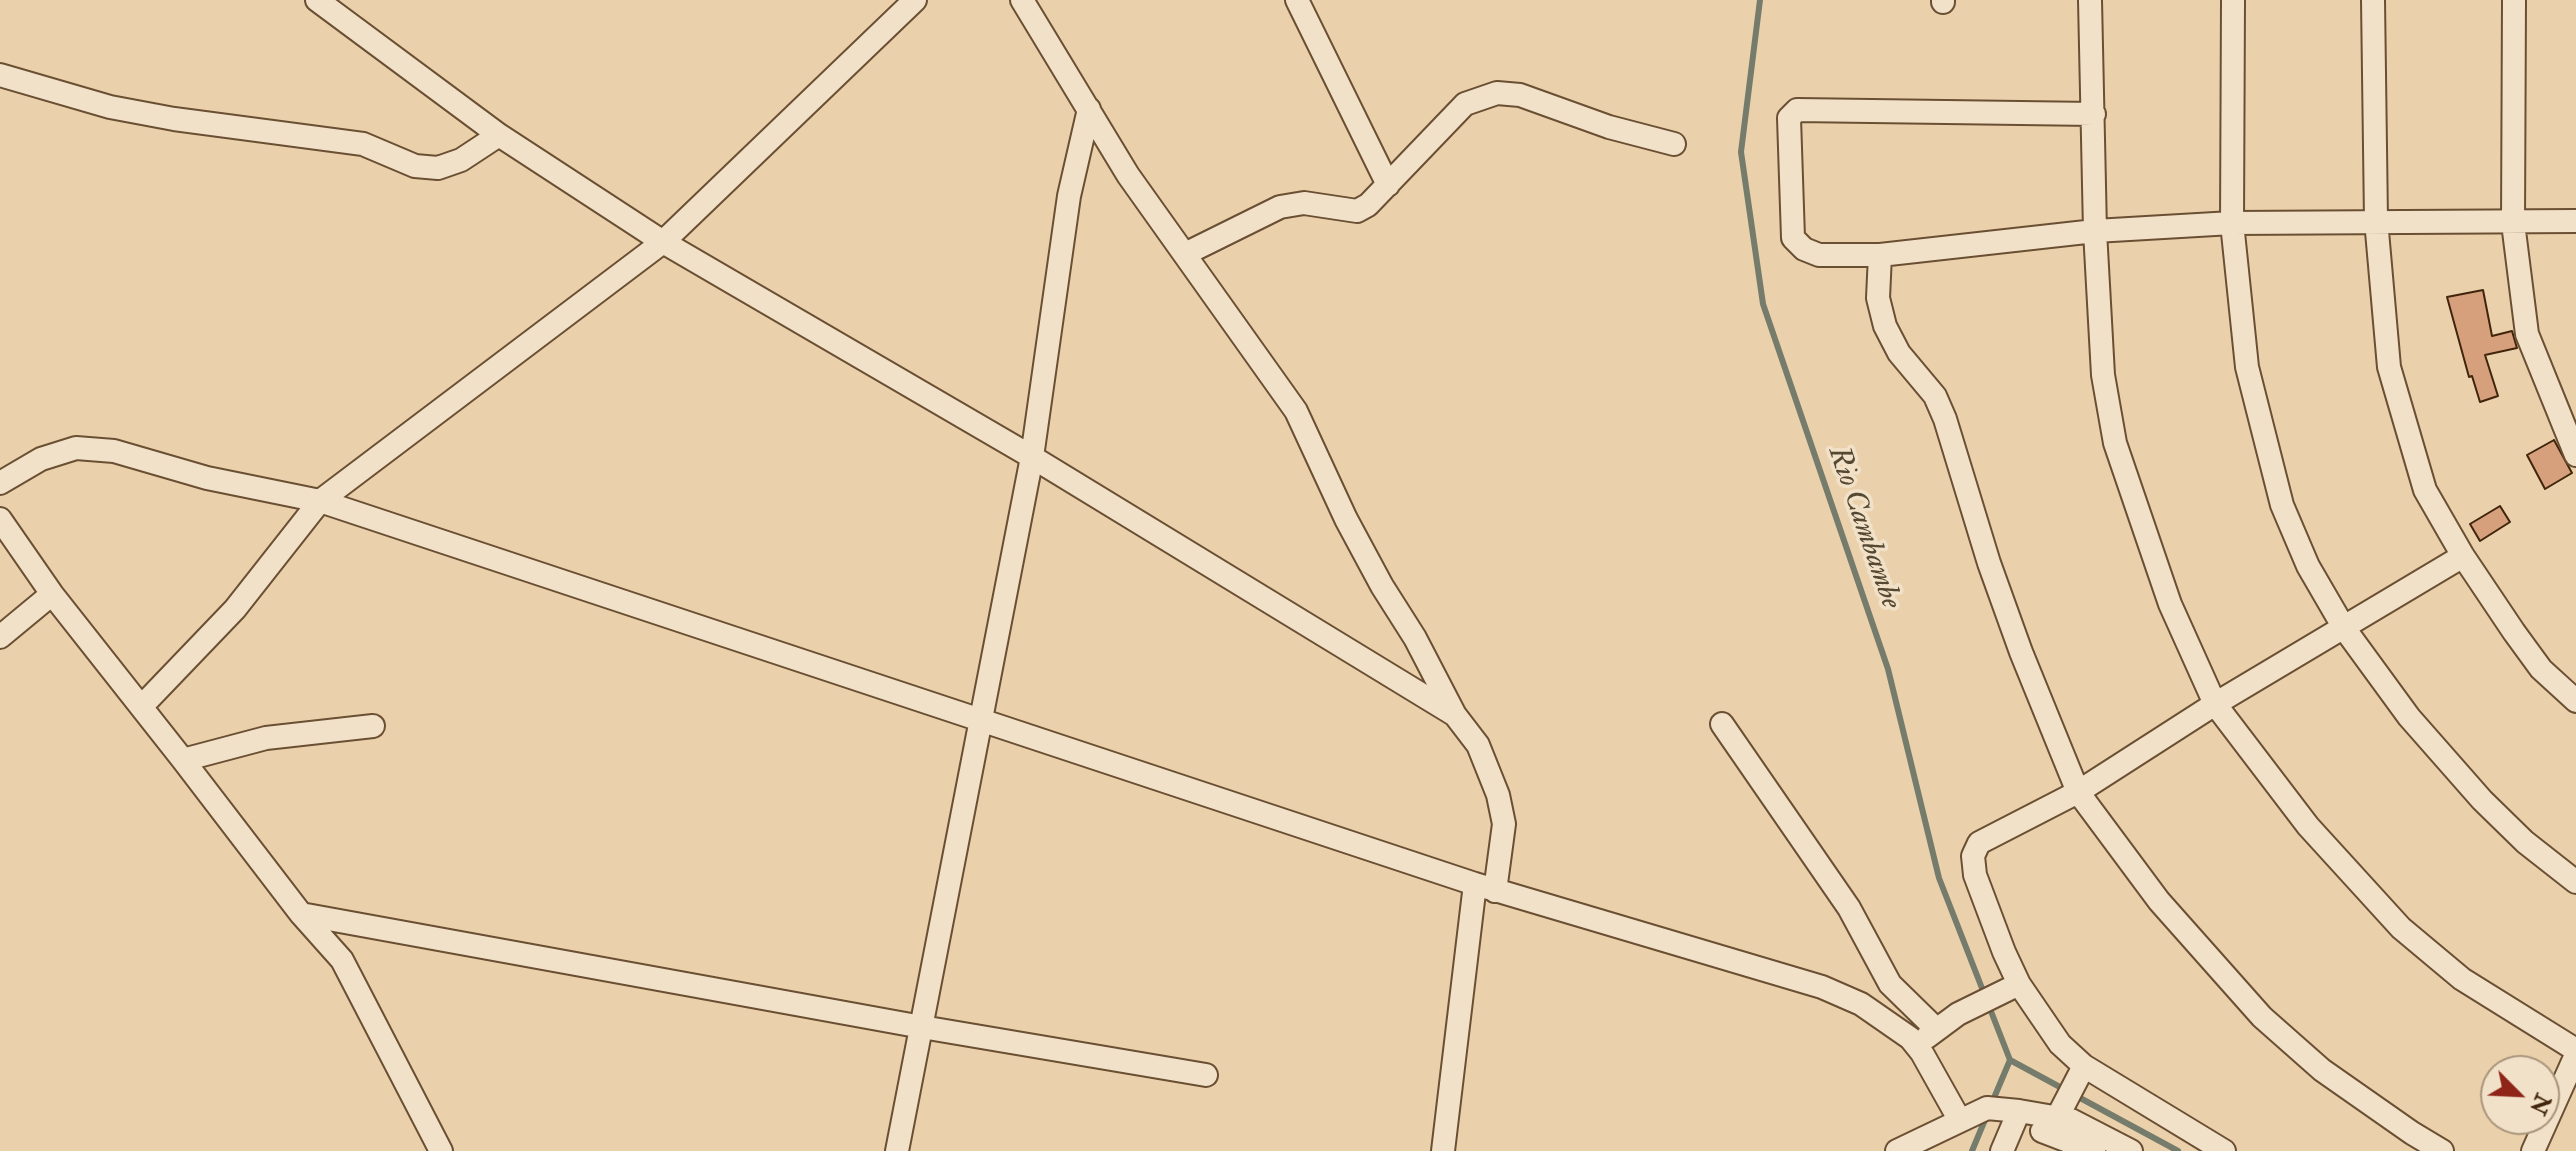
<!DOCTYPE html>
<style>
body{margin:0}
#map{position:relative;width:2576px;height:1151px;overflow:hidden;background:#ead1ab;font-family:"IM FELL Double Pica",serif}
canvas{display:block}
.north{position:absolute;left:2480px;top:1055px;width:80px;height:80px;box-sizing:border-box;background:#f1e1c8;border:2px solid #aa957c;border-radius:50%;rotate:114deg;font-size:22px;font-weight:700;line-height:32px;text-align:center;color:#40240b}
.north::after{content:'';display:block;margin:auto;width:28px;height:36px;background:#8f2418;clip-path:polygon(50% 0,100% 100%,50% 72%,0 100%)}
</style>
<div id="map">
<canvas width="2576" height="1151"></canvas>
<div class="north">N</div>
</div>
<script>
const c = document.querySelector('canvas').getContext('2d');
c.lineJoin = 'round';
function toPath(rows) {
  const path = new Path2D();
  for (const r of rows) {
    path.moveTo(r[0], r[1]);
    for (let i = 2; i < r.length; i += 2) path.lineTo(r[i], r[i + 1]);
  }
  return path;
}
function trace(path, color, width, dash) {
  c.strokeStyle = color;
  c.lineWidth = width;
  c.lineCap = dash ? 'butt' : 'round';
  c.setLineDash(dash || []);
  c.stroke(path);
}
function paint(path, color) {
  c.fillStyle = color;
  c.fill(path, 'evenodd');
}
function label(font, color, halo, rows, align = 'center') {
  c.font = font + ' "IM FELL Double Pica",serif';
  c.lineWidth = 7;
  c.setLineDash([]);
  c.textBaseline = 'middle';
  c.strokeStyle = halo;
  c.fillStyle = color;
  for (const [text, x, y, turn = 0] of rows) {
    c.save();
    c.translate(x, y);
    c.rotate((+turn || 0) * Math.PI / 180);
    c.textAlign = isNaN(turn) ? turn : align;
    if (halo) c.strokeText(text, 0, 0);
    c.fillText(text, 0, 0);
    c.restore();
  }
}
trace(toPath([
 [1760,0,1741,152,1763,304,1888,669,1939,878,2010,1060],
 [2010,1060,2178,1151],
 [1991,1105,2010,1060],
 [1972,1151,1987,1115]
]), '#757c6c', 6);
const building = toPath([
 [2483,290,2492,336,2512,331,2517,348,2485,355,2498,396,2480,402,2472,376,2469,377,2447,297,2483,290],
 [2554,440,2572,473,2545,489,2527,455,2554,440],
 [2500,506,2510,522,2480,541,2470,524,2500,506]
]);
paint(building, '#d7a07d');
trace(building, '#40240b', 2);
const minor = toPath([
 [317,0,499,135,663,242,1032,457,1455,715],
 [1022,0,1128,175,1296,411,1346,519,1382,586,1415,638,1455,715,1478,745,1498,795,1504,824,1495,891],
 [1297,0,1388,185],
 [2090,0,2095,231,2103,375,2115,443,2170,604,2215,704,2308,826,2401,928,2462,979,2576,1050],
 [2233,0,2232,223,2247,367,2282,505,2308,566,2344,628,2409,717,2482,800,2525,842,2576,882],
 [2373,0,2376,220,2389,367,2425,490,2463,556,2514,632,2541,669,2576,701],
 [2514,0,2513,223,2527,334,2576,455],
 [1943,2,1943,0],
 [0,75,110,107,174,119,363,144,415,166,438,168,461,160,499,135],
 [2094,114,1797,110,1789,118,1793,238,1804,249,1819,255,1880,255,2095,231,2232,223,2576,221],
 [1185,254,1280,207,1304,203,1357,211,1368,205,1465,104,1497,93,1520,95,1609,127,1674,144],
 [1880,255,1878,298,1885,326,1899,353,1935,396,1945,419,1989,563,2021,652,2078,792,2159,901,2262,1017,2322,1070,2412,1133,2442,1151],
 [0,483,41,459,76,448,114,451,207,478,320,501,1475,884,1822,987,1861,1004,1910,1038,1922,1053,1959,1119],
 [0,519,52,594,183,760,301,914,342,960,441,1151],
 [0,637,52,594],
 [142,706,235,609,320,501,663,242,915,0],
 [1722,724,1849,908,1890,984,1936,1029],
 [183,760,266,738,373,726],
 [301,914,922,1027,1206,1075],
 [1927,1037,1958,1014,2019,984],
 [2058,1116,2084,1066],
 [2042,1131,2094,1151],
 [897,1151,1032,457,1069,196,1089,109],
 [1443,1151,1475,884],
 [1897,1151,1987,1108,2019,1111],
 [2002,1151,2019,1111,2071,1120,2131,1151],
 [2224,1151,2084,1066,2060,1044,2019,984,2004,952,1975,875,1973,856,1979,843,2078,792,2215,704,2463,556],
 [2533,1151,2576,1055]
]);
trace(minor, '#6a4f33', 26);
trace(minor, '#f1e1c8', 22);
label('italic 30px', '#564933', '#f1e1c8', [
 ["Rio Cambambe",1863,528,71]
]);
</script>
